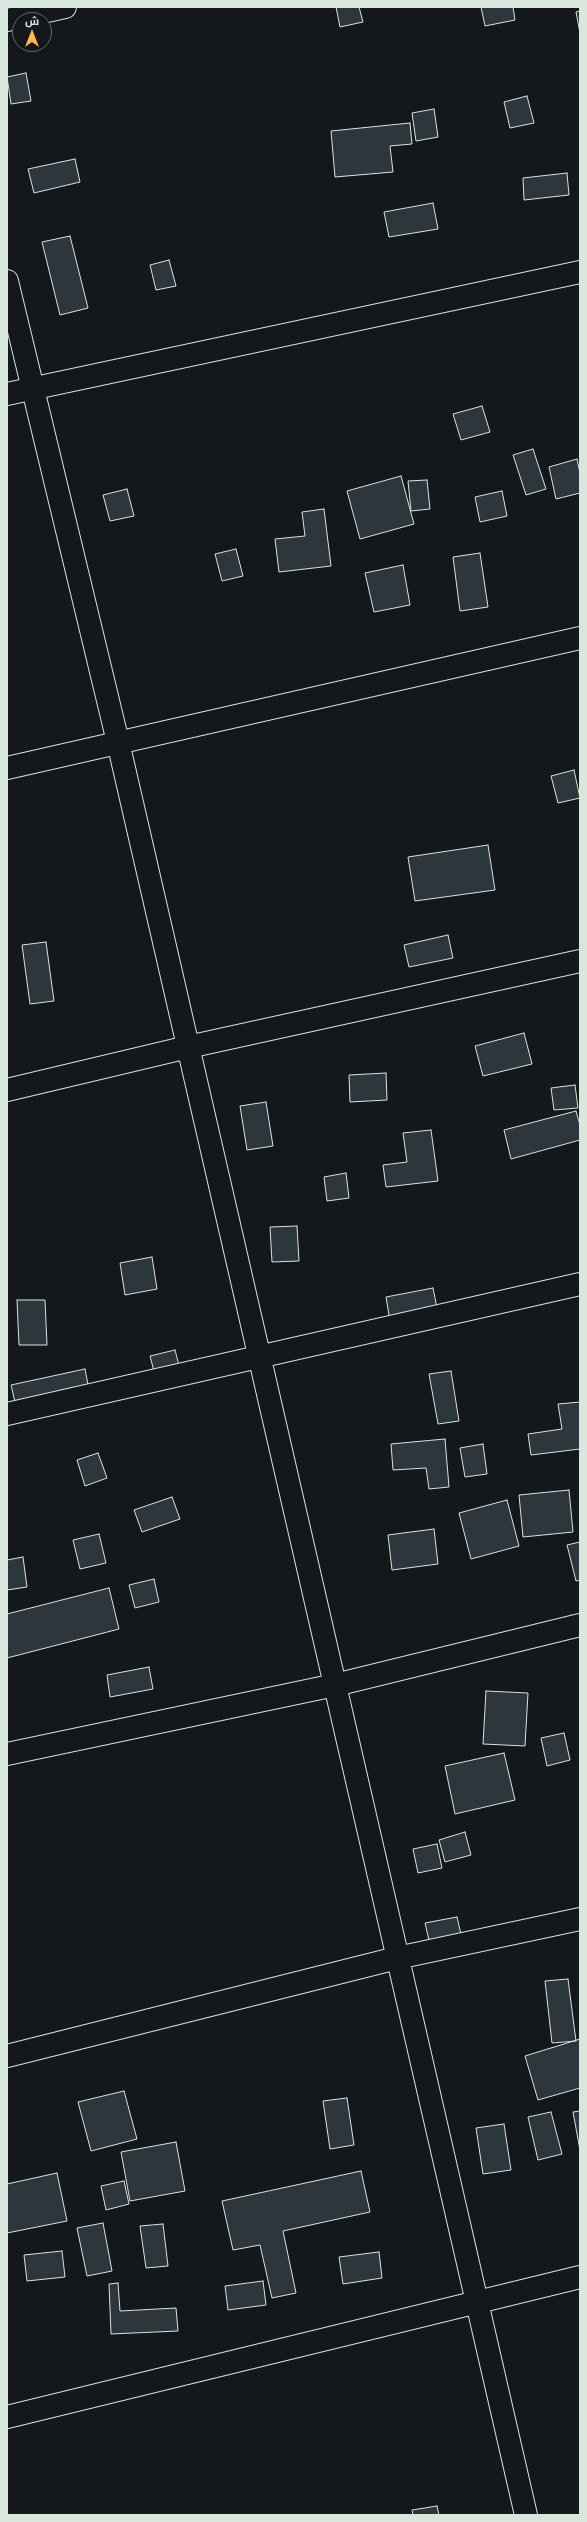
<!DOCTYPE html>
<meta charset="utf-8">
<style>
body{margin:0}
#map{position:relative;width:587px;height:2522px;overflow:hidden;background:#14181c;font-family:Montserrat,Cairo,sans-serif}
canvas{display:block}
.frame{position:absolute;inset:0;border:8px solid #d8e6dc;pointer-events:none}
.north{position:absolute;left:12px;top:12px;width:40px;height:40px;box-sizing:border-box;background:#14181c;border:1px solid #626a69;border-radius:50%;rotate:0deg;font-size:11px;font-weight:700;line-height:16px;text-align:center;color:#d8e6dc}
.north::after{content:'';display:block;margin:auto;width:14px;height:18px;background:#ffb74d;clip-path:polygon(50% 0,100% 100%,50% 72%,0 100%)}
</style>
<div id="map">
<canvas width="587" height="2522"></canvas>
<div class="frame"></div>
<div class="north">ش</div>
</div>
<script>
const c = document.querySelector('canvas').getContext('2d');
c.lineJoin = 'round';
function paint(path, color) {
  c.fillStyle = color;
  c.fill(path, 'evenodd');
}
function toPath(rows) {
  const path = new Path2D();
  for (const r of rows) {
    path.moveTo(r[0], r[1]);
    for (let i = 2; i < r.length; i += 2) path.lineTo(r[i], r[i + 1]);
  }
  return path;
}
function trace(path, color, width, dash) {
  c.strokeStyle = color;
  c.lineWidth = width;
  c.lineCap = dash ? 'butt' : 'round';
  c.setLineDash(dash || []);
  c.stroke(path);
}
const building = toPath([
 [336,7,359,7,363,22,340,27,336,7],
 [481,7,513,7,515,20,485,26,481,7],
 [580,11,580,33,576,12,580,11],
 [26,73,31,101,11,104,7,77,26,73],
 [527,96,534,123,510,128,504,102,527,96],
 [434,109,438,137,416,141,412,113,434,109],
 [410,123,412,144,390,146,393,172,335,177,331,131,410,123],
 [75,159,80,182,34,193,28,169,75,159],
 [567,173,569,195,524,200,523,178,567,173],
 [433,203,438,229,389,237,384,212,433,203],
 [70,236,88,308,60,315,42,242,70,236],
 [169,260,176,286,156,290,150,265,169,260],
 [482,406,490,432,461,440,453,414,482,406],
 [533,449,546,489,526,495,513,455,533,449],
 [577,459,580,473,580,493,556,499,549,467,577,459],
 [401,476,414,524,360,539,347,491,401,476],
 [427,480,430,509,411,511,408,481,427,480],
 [127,489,134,516,110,521,103,495,127,489],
 [502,491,507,516,480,522,475,497,502,491],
 [324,509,331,566,279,572,275,539,305,536,302,512,324,509],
 [236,549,243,576,222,581,215,554,236,549],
 [480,553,488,607,460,611,453,557,480,553],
 [403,565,410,605,374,612,365,573,403,565],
 [574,770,580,798,558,803,551,776,574,770],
 [488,845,495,890,415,901,408,857,488,845],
 [448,935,453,958,409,967,404,945,448,935],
 [46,942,54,1001,30,1004,22,945,46,942],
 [524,1033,532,1064,483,1076,475,1046,524,1033],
 [386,1073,387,1100,350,1102,349,1075,386,1073],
 [575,1085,578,1108,554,1110,551,1088,575,1085],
 [266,1102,273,1146,247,1150,240,1106,266,1102],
 [576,1111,580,1125,580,1140,511,1159,504,1130,576,1111],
 [431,1130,438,1181,386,1187,383,1165,407,1162,403,1133,431,1130],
 [346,1173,349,1198,327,1201,324,1177,346,1173],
 [297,1226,299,1261,272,1262,270,1227,297,1226],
 [152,1257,157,1289,125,1295,120,1263,152,1257],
 [433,1288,438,1313,390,1321,386,1297,433,1288],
 [17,1300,45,1300,47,1345,19,1345,17,1300],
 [175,1350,181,1373,156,1379,150,1356,175,1350],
 [85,1369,90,1395,17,1411,11,1385,85,1369],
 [451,1371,459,1421,438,1424,429,1374,451,1371],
 [580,1402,580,1449,531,1455,528,1434,562,1429,558,1404,580,1402],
 [445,1439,449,1487,429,1489,426,1468,393,1470,391,1444,445,1439],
 [483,1444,487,1474,465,1477,460,1448,483,1444],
 [98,1453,107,1478,85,1486,77,1460,98,1453],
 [569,1490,573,1532,523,1537,519,1495,569,1490],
 [172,1497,180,1519,142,1532,134,1510,172,1497],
 [507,1500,519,1546,471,1559,459,1513,507,1500],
 [434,1529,438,1564,392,1570,388,1535,434,1529],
 [99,1534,106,1563,80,1569,73,1540,99,1534],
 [580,1542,580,1580,576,1581,567,1545,580,1542],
 [23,1557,27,1587,7,1590,7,1560,23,1557],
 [154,1579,159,1602,135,1608,129,1585,154,1579],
 [109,1588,119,1629,7,1658,7,1614,109,1588],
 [149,1667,153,1689,110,1697,107,1675,149,1667],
 [486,1691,528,1693,525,1746,483,1744,486,1691],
 [564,1733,570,1760,547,1766,541,1738,564,1733],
 [504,1753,515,1800,455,1814,445,1766,504,1753],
 [465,1832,471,1855,445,1862,439,1840,465,1832],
 [437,1844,442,1868,418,1873,413,1849,437,1844],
 [457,1917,463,1943,431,1949,425,1923,457,1917],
 [568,1979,576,2041,552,2043,545,1981,568,1979],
 [580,2039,580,2088,538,2100,525,2056,580,2039],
 [124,2091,137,2139,91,2151,78,2102,124,2091],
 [347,2098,354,2145,330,2149,323,2101,347,2098],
 [580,2111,580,2150,573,2112,580,2111],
 [551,2112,562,2154,538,2160,528,2117,551,2112],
 [504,2124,511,2170,483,2174,476,2128,504,2124],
 [176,2142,185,2191,130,2201,121,2152,176,2142],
 [361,2171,370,2212,283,2231,296,2293,272,2298,260,2245,233,2250,222,2201,361,2171],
 [57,2173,67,2221,7,2233,7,2184,57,2173],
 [124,2181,129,2204,106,2210,101,2186,124,2181],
 [103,2223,112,2271,87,2276,77,2228,103,2223],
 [163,2224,168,2266,146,2268,140,2226,163,2224],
 [62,2251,65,2277,27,2281,24,2255,62,2251],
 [379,2252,382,2278,343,2284,339,2257,379,2252],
 [263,2281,266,2305,228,2310,225,2286,263,2281],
 [118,2283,120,2311,176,2308,178,2331,111,2334,109,2284,118,2283],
 [437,2506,439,2515,413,2515,412,2510,437,2506]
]);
paint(building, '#2c363c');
trace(building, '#d8e6dc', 1);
const minor = toPath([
 [7,20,65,7],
 [7,281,118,742,526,2515],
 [7,394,580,272],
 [7,768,580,638],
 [7,1090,188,1047,580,961],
 [7,1414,580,1284],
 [7,1754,335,1685,580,1625],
 [7,2056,397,1958,580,1919],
 [7,2417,580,2277]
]);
trace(minor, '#d8e6dc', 24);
trace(minor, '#14181c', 22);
</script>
